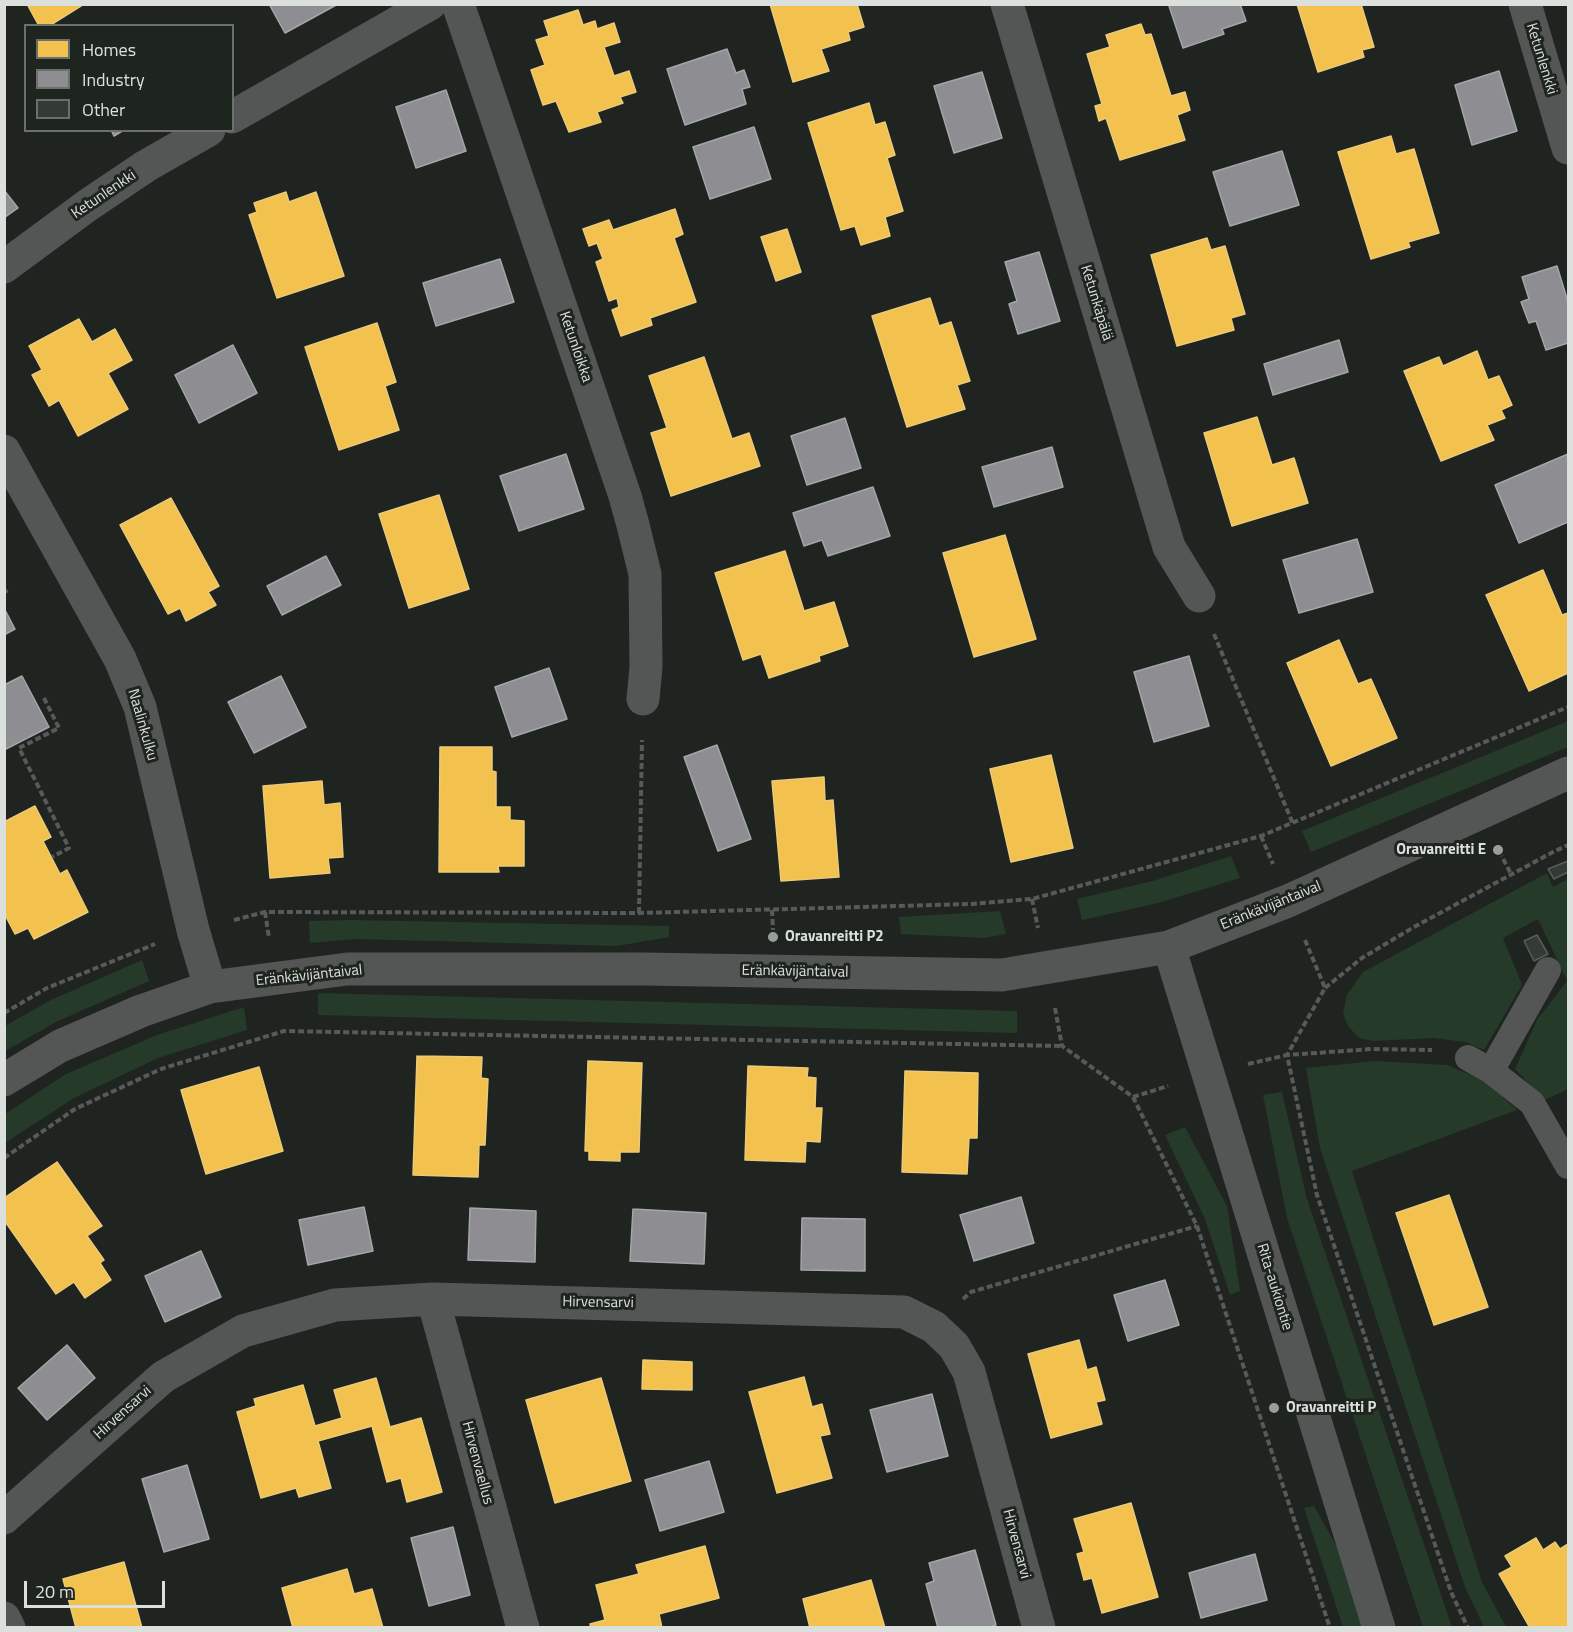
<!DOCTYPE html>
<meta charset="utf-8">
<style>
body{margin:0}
#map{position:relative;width:1573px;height:1632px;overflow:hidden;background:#1f2420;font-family:"Titillium Web",sans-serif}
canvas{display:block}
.frame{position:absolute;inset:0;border:6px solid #dbe0dc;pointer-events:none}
.legend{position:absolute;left:24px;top:24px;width:210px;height:108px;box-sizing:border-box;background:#1e251f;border:2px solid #6a706b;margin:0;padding:8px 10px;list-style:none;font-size:18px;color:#dbe0dc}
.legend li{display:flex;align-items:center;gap:12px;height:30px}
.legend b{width:30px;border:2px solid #6a706b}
.scale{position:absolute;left:24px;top:1581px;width:141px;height:27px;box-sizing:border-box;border:3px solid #dbe0dc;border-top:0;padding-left:8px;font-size:18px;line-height:21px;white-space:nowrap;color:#dbe0dc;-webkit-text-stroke:4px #1e251f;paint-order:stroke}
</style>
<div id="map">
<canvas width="1573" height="1632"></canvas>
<div class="frame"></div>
<ul class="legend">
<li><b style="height:16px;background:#f2c14e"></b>Homes</li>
<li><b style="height:16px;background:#8d8d92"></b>Industry</li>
<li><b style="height:16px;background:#323b34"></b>Other</li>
</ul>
<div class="scale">20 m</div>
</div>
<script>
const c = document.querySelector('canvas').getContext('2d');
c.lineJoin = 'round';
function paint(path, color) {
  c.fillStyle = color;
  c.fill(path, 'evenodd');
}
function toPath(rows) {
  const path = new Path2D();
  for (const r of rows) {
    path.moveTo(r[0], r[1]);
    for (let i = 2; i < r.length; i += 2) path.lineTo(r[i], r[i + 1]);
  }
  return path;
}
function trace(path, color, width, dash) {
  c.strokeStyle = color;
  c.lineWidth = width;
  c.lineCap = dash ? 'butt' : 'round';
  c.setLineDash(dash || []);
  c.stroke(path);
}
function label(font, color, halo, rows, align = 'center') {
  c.font = font + ' "Titillium Web",sans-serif';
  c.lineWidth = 6;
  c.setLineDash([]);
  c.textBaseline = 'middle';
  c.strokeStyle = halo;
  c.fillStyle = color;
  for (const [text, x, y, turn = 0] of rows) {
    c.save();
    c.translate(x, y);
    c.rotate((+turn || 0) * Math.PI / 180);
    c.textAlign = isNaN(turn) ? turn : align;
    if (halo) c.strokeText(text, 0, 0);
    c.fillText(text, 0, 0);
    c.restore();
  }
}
paint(toPath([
 [1568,721,1568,747,1311,852,1302,831],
 [1231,856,1240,878,1158,903,1082,920,1077,899,1153,881],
 [1547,873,1553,887,1568,879,1568,1089,1544,1100,1515,1069,1537,1020,1567,981,1538,919,1503,938,1522,985,1484,1050,1466,1042,1433,1038,1373,1041,1359,1038,1348,1026,1343,1013,1347,995,1363,972],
 [1000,911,1006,934,985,938,901,934,899,917],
 [349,920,669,926,669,937,617,946,356,939,310,943,309,921],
 [142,960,149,981,58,1021,5,1051,5,1026,51,1000],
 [318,993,1017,1011,1017,1033,318,1015],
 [244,1007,247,1030,158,1058,74,1098,5,1143,5,1114,66,1074,157,1035],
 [1375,1061,1447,1065,1485,1081,1517,1110,1352,1171,1482,1582,1506,1627,1484,1627,1465,1587,1320,1148,1306,1068],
 [1282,1092,1307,1199,1452,1627,1423,1627,1287,1218,1263,1095],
 [1185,1127,1227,1206,1240,1291,1230,1295,1205,1219,1165,1135],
 [1314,1506,1342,1556,1365,1627,1343,1627,1304,1508]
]), '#253a29');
const homes = toPath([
 [27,4,84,4,49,26,39,26,27,4],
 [770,4,857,4,864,27,848,32,850,40,821,49,829,71,793,82,770,4],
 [1297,4,1361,4,1374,47,1362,50,1364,57,1318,72,1297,4],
 [578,10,583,25,595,21,597,29,614,23,620,42,604,47,614,76,629,71,636,92,620,97,623,103,597,112,601,122,569,132,556,101,543,105,531,70,545,65,536,40,549,36,544,21,578,10],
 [1141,24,1145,35,1151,34,1171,96,1185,92,1190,110,1177,115,1185,140,1120,160,1106,118,1099,121,1095,106,1102,104,1087,54,1110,47,1106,35,1141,24],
 [869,103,875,125,885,122,895,155,887,158,903,211,885,217,890,236,861,245,855,226,841,230,808,123,869,103],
 [1391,136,1396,154,1414,149,1439,233,1408,242,1410,247,1371,259,1338,152,1391,136],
 [286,192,289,202,316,192,344,276,277,298,249,215,257,212,254,203,286,192],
 [675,209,683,234,674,238,696,302,650,318,652,325,621,336,612,310,619,307,617,298,609,301,596,262,603,259,597,243,589,246,583,229,609,220,613,230,675,209],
 [787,229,801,272,776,281,761,237,787,229],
 [1207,238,1211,250,1225,246,1245,314,1231,318,1234,330,1177,346,1151,255,1207,238],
 [930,298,939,326,951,322,970,381,957,385,965,409,907,427,872,316,930,298],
 [79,319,92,342,115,329,132,360,108,373,128,409,78,436,59,400,49,406,32,375,42,370,29,346,79,319],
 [377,323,396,382,385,386,399,430,339,450,305,347,377,323],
 [1477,351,1488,380,1499,376,1512,405,1501,410,1505,418,1487,425,1494,440,1441,461,1404,371,1439,357,1443,366,1477,351],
 [704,357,732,439,749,433,760,466,671,496,651,433,667,428,649,376,704,357],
 [1257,417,1272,465,1294,458,1308,503,1232,526,1204,433,1257,417],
 [439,495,469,589,409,608,379,514,439,495],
 [171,498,219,586,208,592,216,605,186,621,180,608,168,614,120,525,171,498],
 [1005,535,1036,639,974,657,943,553,1005,535],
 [785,551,804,611,834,602,848,646,819,656,820,661,769,678,761,654,743,660,715,573,785,551],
 [1543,570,1562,615,1568,613,1568,673,1529,691,1486,595,1543,570],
 [1339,640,1358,684,1371,679,1397,738,1331,766,1287,663,1339,640],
 [440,747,492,747,492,771,496,772,496,807,510,807,510,820,524,821,524,866,498,866,499,872,439,872,440,747],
 [1051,755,1073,848,1011,862,990,769,1051,755],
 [824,777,825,801,833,800,839,877,781,881,772,781,824,777],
 [322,781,324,805,340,803,343,857,328,858,330,873,270,878,263,786,322,781],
 [35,806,51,837,43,841,60,874,67,870,88,912,34,939,28,928,15,934,4,913,4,822,35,806],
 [417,1056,482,1057,481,1078,488,1079,485,1145,479,1145,478,1177,413,1175,417,1056],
 [588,1061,642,1063,639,1152,620,1152,620,1161,589,1160,589,1151,585,1151,588,1061],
 [748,1066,808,1068,807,1077,816,1078,815,1108,822,1108,820,1142,806,1141,805,1162,745,1160,748,1066],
 [259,1067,283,1151,206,1174,181,1090,259,1067],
 [905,1071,978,1073,977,1138,969,1138,967,1174,902,1172,905,1071],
 [57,1162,102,1226,87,1236,104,1260,100,1263,111,1280,85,1298,74,1282,56,1294,4,1220,4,1198,57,1162],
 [1449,1195,1488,1307,1434,1325,1396,1213,1449,1195],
 [1079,1340,1087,1370,1096,1367,1105,1400,1096,1402,1102,1424,1051,1438,1028,1354,1079,1340],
 [643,1360,692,1362,692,1390,642,1389,643,1360],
 [804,1377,812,1407,822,1404,830,1434,820,1436,832,1478,777,1493,749,1392,804,1377],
 [376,1378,390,1427,421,1418,442,1492,407,1502,401,1478,387,1482,372,1426,318,1441,331,1488,299,1497,296,1488,261,1498,237,1412,256,1406,254,1399,303,1385,315,1426,342,1418,334,1390,376,1378],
 [601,1378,631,1481,555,1503,526,1400,601,1378],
 [1131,1503,1158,1597,1102,1613,1092,1578,1084,1580,1077,1554,1084,1552,1074,1519,1131,1503],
 [1536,1538,1543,1550,1555,1542,1560,1549,1568,1544,1568,1628,1530,1628,1499,1574,1512,1567,1505,1556,1536,1538],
 [705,1546,719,1598,659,1614,662,1628,591,1628,590,1624,605,1620,596,1585,639,1574,636,1565,705,1546],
 [124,1562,142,1628,76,1628,63,1579,124,1562],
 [347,1569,354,1594,372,1589,383,1628,293,1628,282,1588,347,1569],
 [871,1580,885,1628,810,1628,803,1599,871,1580]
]);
paint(homes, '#f2c14e');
trace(homes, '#ebca79', 1.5);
const industry = toPath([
 [269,4,338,4,285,33,269,4],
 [1173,4,1240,4,1246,21,1222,29,1224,34,1183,48,1169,6,1173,4],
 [727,49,736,73,744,70,750,87,742,89,746,104,685,125,667,69,727,49],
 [1499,71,1517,131,1472,145,1455,85,1499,71],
 [982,72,1002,138,954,153,934,86,982,72],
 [446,90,466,151,416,168,396,107,446,90],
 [754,127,771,179,710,199,693,147,754,127],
 [111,130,124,130,114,136,111,130],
 [1282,151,1299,205,1230,226,1213,172,1282,151],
 [4,190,18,208,4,218,4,190],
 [1039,252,1060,321,1018,334,1009,304,1017,301,1005,262,1039,252],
 [500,259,514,302,436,326,423,283,500,259],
 [1557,266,1568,302,1568,343,1546,350,1536,321,1529,323,1521,302,1529,299,1522,277,1557,266],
 [1339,340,1348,372,1273,395,1264,364,1339,340],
 [233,345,257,393,199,423,175,375,233,345],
 [845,418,861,468,807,485,791,436,845,418],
 [1052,447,1063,487,994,507,982,467,1052,447],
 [566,454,584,509,519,531,500,476,566,454],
 [1568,454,1568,522,1519,543,1495,485,1568,454],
 [873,487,890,536,828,556,822,540,804,546,793,513,873,487],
 [1357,539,1373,592,1299,613,1283,560,1357,539],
 [326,556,341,585,282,615,267,586,326,556],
 [4,608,15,629,4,635,4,608],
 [1189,656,1209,726,1154,742,1134,672,1189,656],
 [549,668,567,719,512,737,495,687,549,668],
 [22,676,49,727,4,750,4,685,22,676],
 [281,676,306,727,254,753,228,702,281,676],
 [717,745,751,839,718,851,684,757,717,745],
 [1021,1197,1034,1243,974,1261,960,1215,1021,1197],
 [364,1207,373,1251,308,1265,299,1220,364,1207],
 [470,1208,536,1211,535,1262,468,1260,470,1208],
 [633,1209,706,1213,704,1264,630,1261,633,1209],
 [802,1218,865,1219,865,1271,801,1270,802,1218],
 [201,1251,221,1297,165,1322,145,1276,201,1251],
 [1165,1280,1179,1325,1128,1341,1114,1295,1165,1280],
 [67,1345,95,1378,47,1420,18,1388,67,1345],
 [932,1394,948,1456,887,1472,870,1410,932,1394],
 [709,1461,724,1512,660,1531,645,1480,709,1461],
 [187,1465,209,1539,164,1552,142,1479,187,1465],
 [453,1527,470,1595,429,1606,411,1538,453,1527],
 [975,1550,996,1625,986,1628,938,1628,926,1584,934,1581,929,1563,975,1550],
 [1255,1554,1267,1600,1201,1618,1189,1573,1255,1554]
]);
paint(industry, '#8d8d92');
trace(industry, '#a4a6a8', 1.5);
const building = toPath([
 [1568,861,1568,872,1554,879,1548,869,1568,861],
 [1537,935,1548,954,1534,961,1524,941,1537,935]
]);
paint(building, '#323b34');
trace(building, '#595c59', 1.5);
trace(toPath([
 [4,589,7,593],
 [1214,634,1293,824],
 [44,698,59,728,19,748,69,848,52,857],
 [1261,836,1273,864],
 [1499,851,1511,874],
 [1032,899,1038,928],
 [772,910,773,930],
 [265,912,269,938],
 [639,913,642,740],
 [234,920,265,912,639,913,972,904,1032,899,1261,836,1568,707],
 [1305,940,1325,988,1287,1055,1372,1049,1432,1050],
 [1325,988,1362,958,1414,927,1553,852,1568,845],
 [1055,1008,1062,1046,1133,1097,1197,1226,1330,1628],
 [4,1013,47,988,155,944],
 [1248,1064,1287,1055,1317,1195,1451,1592,1468,1628],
 [1133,1097,1168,1086],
 [4,1158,75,1109,161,1069,284,1031,1062,1046],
 [963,1299,971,1292,1197,1226]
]), '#585a58', 4, [6, 3]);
trace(toPath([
 [1468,1058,1491,1071,1532,1103,1568,1166],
 [1491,1071,1548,970]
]), '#545655', 26);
trace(toPath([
 [458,4,625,496,633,525,645,574,646,667,643,699],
 [1007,4,1169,547,1199,596],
 [1525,4,1568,148],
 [232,117,430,4],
 [4,267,88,205,146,166,209,130],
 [4,451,120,659,140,707,193,930,210,987],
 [433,1299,523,1628],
 [4,1518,163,1377,243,1331,335,1305,433,1299,904,1312,934,1327,954,1346,969,1372,1039,1628],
 [4,1618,9,1628]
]), '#545655', 33);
trace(toPath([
 [1169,947,1379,1628],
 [4,1080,60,1046,141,1011,210,987,347,969,643,969,1002,975,1169,947,1288,901,1568,773]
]), '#545655', 33);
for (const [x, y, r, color] of [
 [1498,850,6,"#999e9a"],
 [773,937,6,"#999e9a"],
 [1274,1408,6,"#999e9a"]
]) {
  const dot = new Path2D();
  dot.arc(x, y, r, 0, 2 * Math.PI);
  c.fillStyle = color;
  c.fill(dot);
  trace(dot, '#1e251f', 2);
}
label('15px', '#dbe0dc', '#1e251f', [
 ["Ketunlenkki",1541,59,73],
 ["Ketunlenkki",104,195,-34],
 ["Ketunkäpälä",1096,303,73],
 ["Ketunloikka",575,347,71],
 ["Naalinkulku",142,725,74],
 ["Eränkävijäntaival",1271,906,-22],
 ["Eränkävijäntaival",795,972,1],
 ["Eränkävijäntaival",309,976,-6],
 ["Rita-aukiontie",1274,1287,73],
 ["Hirvensarvi",598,1303,1],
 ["Hirvensarvi",123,1413,-42],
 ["Hirvenvaellus",477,1463,75],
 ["Hirvensarvi",1016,1544,75]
]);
label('bold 15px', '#dbe0dc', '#1e251f', [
 ["Oravanreitti E",1486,850,"right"],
 ["Oravanreitti P2",785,937],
 ["Oravanreitti P",1286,1408]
], 'left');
</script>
